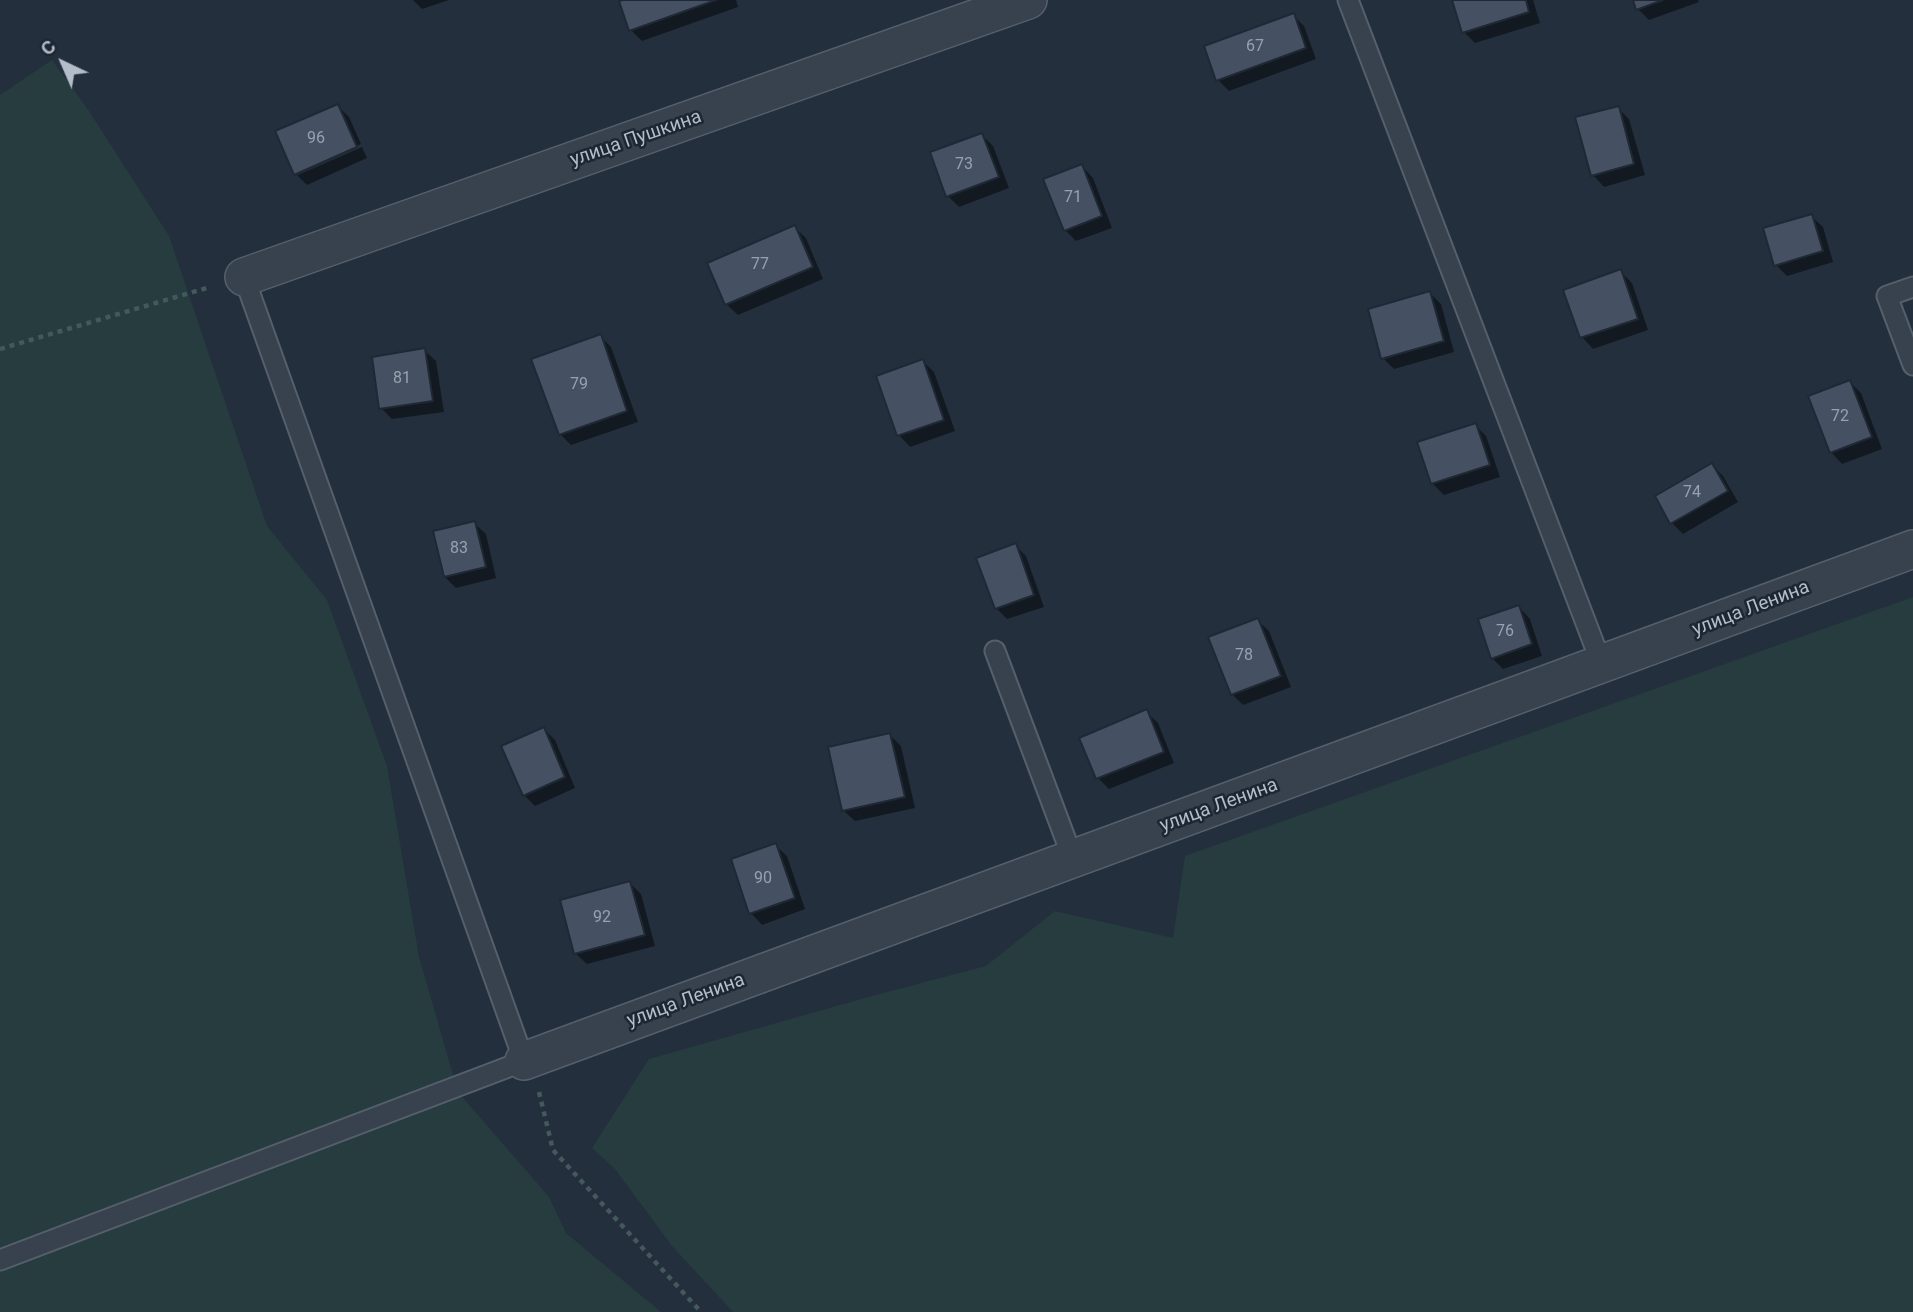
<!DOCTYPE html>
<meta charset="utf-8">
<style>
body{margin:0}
#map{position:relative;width:1913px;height:1312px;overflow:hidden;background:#242f3e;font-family:Roboto,sans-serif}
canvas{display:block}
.north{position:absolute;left:28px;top:28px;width:70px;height:70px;-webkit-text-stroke:5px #1d2633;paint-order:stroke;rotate:316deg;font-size:19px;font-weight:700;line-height:28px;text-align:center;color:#b4bcc9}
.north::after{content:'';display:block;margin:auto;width:24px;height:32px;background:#b4bcc9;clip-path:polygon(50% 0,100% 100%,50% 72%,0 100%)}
</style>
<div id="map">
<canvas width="1913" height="1312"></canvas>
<div class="north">С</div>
</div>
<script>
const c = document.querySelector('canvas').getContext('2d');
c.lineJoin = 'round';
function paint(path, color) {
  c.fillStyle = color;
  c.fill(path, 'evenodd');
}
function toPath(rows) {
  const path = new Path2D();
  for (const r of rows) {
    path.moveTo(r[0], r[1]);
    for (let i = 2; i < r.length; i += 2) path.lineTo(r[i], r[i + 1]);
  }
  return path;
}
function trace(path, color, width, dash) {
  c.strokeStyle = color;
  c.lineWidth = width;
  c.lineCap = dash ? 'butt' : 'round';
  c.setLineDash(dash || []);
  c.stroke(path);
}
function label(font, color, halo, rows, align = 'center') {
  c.font = font + ' Roboto,sans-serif';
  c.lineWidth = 5;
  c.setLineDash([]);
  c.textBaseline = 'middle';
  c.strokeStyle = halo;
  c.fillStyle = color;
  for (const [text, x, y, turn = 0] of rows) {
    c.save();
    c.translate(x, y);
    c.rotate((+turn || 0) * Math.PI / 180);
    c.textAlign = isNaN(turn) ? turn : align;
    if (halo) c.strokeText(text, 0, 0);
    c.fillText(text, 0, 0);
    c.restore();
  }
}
paint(toPath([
 [52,60,89,111,169,236,267,526,327,600,387,766,419,957,458,1092,549,1197,566,1233,661,1312,0,1312,0,95],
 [1913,597,1913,1312,733,1312,672,1246,615,1169,592,1148,649,1059,872,996,986,966,1055,911,1173,938,1185,856]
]), '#263c3f');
paint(toPath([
 [413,0,449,0,422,9],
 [628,0,736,0,738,7,642,41,631,30],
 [1454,0,1533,0,1540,23,1475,43,1464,32],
 [1635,0,1698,0,1699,2,1649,20,1638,9],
 [1293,15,1304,26,1316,59,1229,91,1218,80],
 [338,106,349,117,361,144,298,171,298,175,362,147,367,158,307,185,296,174],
 [1618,108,1629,119,1645,175,1604,187,1593,175],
 [982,135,993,146,1009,188,959,207,948,196],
 [1082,166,1093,178,1112,228,1076,241,1065,230],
 [1811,216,1823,227,1833,262,1787,276,1776,265],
 [794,227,806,238,823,279,738,315,726,304],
 [1620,271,1632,283,1648,330,1593,349,1582,337],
 [1430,293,1441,304,1454,352,1394,369,1383,358],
 [600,336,611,347,638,422,571,445,560,434],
 [424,350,436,361,444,412,392,419,381,408],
 [923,361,934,372,955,431,910,447,899,435,878,377],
 [1850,382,1861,393,1882,449,1842,464,1831,452],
 [1475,425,1486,436,1500,477,1444,495,1433,484,1419,444],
 [1712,465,1723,476,1738,502,1683,534,1672,523],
 [474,523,486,534,496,578,456,588,445,577],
 [1015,545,1026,556,1044,607,1007,619,996,608],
 [1519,607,1530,619,1542,656,1503,669,1492,658],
 [1257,620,1269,631,1291,687,1243,705,1232,694],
 [1146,712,1158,723,1174,763,1109,789,1098,778,1082,739],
 [544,729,555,740,575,788,535,806,524,795],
 [890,735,901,746,915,808,855,821,843,810],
 [775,845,787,856,805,909,762,925,751,913,733,860],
 [630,883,641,894,655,946,587,964,575,953]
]), '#0007');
const building = toPath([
 [623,0,716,0,629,31,619,1,623,0],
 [1452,0,1526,0,1529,12,1462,33,1452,0],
 [1633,0,1663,0,1636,10,1633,0],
 [1294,13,1306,48,1216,81,1204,46,1294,13],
 [338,104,357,147,294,175,275,131,338,104],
 [1619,106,1634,164,1591,176,1575,117,1619,106],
 [982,133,999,177,946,197,930,152,982,133],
 [1082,164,1102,216,1064,231,1043,179,1082,164],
 [1812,214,1823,251,1774,266,1763,228,1812,214],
 [795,225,813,267,725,305,707,263,795,225],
 [1621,269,1638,319,1580,338,1563,290,1621,269],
 [1430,291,1444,341,1381,359,1368,309,1430,291],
 [601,334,627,411,559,435,531,359,601,334],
 [425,348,433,401,379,409,372,357,425,348],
 [923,359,944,420,897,436,876,376,923,359],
 [1850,380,1872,437,1830,453,1808,396,1850,380],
 [1476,423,1490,465,1431,484,1417,442,1476,423],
 [1712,463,1728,491,1670,524,1655,496,1712,463],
 [475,521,486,567,444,577,433,531,475,521],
 [1016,543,1034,595,995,609,976,558,1016,543],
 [1519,605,1532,644,1491,659,1478,619,1519,605],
 [1258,618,1281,676,1231,695,1208,637,1258,618],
 [1147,709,1164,752,1096,779,1079,738,1147,709],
 [544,727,565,777,523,796,501,746,544,727],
 [890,733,905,797,842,811,828,747,890,733],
 [776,843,795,898,749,914,731,859,776,843],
 [630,881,645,935,574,954,560,900,630,881]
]);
paint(building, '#455162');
trace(building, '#1f2835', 2);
const service = toPath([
 [1348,0,1602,665],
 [1913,287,1887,296,1913,365],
 [995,651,1073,859],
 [0,1260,524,1061,244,277]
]);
const minor = toPath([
 [244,277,1028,0],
 [524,1061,1913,549]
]);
trace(service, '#565f6c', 23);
trace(minor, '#565f6c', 40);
trace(toPath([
 [0,349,210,287],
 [539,1092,553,1150,701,1312]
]), '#44595c', 4.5, [5, 5]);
trace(service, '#38414e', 19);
trace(minor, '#38414e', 37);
label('16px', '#98a1af', null, [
 ["67",1255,47],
 ["96",316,139],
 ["73",964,165],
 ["71",1073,198],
 ["77",760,265],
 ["81",402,379],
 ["79",579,385],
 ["72",1840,417],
 ["74",1692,493],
 ["83",459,549],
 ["76",1505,632],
 ["78",1244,656],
 ["90",763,879],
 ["92",602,918]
]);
label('19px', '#b4bcc9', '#1d2633', [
 ["улица Пушкина",636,139,-19],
 ["улица Ленина",1751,609,-21],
 ["улица Ленина",1219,806,-20],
 ["улица Ленина",686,1001,-20]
]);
</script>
